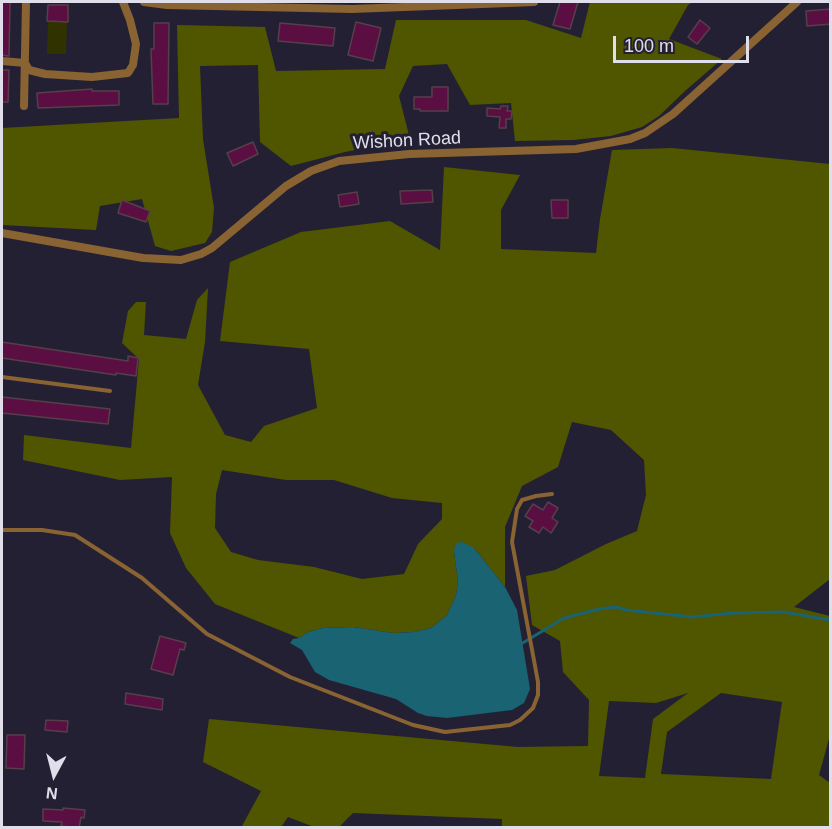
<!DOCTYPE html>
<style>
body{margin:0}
#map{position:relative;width:832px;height:829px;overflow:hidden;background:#242033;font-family:Helvetica,sans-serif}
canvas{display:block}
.frame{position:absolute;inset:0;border:3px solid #e0deeb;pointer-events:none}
.north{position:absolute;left:24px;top:745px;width:60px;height:60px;-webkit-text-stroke:4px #242033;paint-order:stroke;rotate:187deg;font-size:16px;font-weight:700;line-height:24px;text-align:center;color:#e0deeb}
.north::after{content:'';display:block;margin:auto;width:21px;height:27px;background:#e0deeb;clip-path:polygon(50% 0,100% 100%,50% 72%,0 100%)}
.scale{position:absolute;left:613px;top:36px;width:136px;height:27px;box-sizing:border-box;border:3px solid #e0deeb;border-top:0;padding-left:8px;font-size:18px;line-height:21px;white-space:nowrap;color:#e0deeb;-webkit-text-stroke:4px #242033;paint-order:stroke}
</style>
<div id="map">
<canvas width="832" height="829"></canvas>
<div class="frame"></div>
<div class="north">N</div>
<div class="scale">100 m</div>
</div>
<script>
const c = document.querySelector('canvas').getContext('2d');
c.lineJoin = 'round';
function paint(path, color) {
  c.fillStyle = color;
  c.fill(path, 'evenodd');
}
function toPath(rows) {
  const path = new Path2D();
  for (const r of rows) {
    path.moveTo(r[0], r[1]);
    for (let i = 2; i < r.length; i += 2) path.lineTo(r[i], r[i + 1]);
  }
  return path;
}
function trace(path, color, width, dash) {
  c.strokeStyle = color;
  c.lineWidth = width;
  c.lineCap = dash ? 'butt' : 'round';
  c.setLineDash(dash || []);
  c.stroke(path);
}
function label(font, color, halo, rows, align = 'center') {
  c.font = font + ' Helvetica,sans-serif';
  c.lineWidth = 6;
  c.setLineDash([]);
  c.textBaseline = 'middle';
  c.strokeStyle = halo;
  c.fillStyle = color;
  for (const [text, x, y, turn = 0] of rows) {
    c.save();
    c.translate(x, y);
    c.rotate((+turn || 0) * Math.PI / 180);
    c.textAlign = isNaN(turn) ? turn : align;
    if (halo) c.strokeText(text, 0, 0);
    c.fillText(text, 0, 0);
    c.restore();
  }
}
paint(toPath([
 [48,21,67,22,66,54,47,54]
]), '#303300');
paint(toPath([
 [590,2,693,2,688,5,669,39,722,59,685,91,659,116,642,127,611,136,573,140,515,141,511,103,470,105,447,64,413,66,399,96,410,139,345,152,291,166,260,142,258,65,200,66,203,139,214,208,212,232,205,243,171,251,155,246,142,199,100,206,96,230,2,225,2,128,179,118,177,25,265,27,276,71,385,69,396,20,526,20,581,38],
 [672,148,830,164,830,579,794,607,830,616,830,735,819,775,830,783,830,827,502,828,502,819,353,813,339,827,314,827,288,817,281,827,222,827,242,826,261,791,203,762,209,719,518,747,588,746,589,700,563,672,560,641,532,625,526,576,555,570,606,544,637,531,646,495,644,460,611,430,572,422,558,467,522,486,505,527,505,587,474,548,454,552,458,581,456,595,447,615,431,628,414,632,393,633,353,627,323,628,308,632,299,638,215,604,186,568,170,533,172,477,120,480,23,460,24,435,131,448,139,359,122,343,128,311,136,302,146,302,144,335,186,339,197,300,208,288,205,342,198,385,225,435,251,442,264,426,317,408,309,349,220,341,230,262,301,232,390,221,440,250,444,167,520,175,501,210,501,249,596,253,600,219,612,150],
 [222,470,286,480,334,480,392,498,442,503,442,519,418,544,404,574,362,579,314,567,258,560,231,552,215,528,216,494],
 [688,693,653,719,645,778,599,776,609,701,656,703],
 [721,693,782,702,771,779,661,774,667,732]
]), '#505500');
paint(toPath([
 [463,542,474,548,505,587,517,610,530,689,524,703,512,710,447,718,427,716,418,713,396,699,329,680,315,672,302,650,290,643,293,639,299,638,308,632,323,628,353,627,393,633,414,632,431,628,447,615,456,595,458,581,454,552,456,543]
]), '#1a6372');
trace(toPath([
 [521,644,564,618,599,609,616,607,626,610,692,617,733,613,784,612,830,620]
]), '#1a6372', 3);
const building = toPath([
 [2,2,10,2,9,56,2,55,2,2],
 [560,2,578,2,570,29,553,25,560,2],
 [48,5,68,5,68,22,47,21,48,5],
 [831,9,831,24,807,26,806,11,831,9],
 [700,20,710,28,697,44,688,37,700,20],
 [356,22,381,28,373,61,348,55,356,22],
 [154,23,169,23,168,104,153,104,151,49,154,49,154,23],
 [280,23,335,28,333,46,278,41,280,23],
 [2,70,9,70,8,102,2,102,2,70],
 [432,87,448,87,448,111,420,111,420,109,414,109,414,97,432,97,432,87],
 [92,89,92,91,119,91,119,105,38,108,37,93,92,89],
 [501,106,508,106,507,111,512,111,511,119,506,119,506,128,499,128,500,117,487,116,487,108,500,109,501,106],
 [253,142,258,154,233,166,227,153,253,142],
 [432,190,433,202,401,204,400,191,432,190],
 [357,192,359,204,340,207,338,195,357,192],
 [122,200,150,211,146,222,118,213,122,200],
 [551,200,568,200,568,218,552,218,551,200],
 [2,342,128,361,128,356,138,358,136,376,116,373,116,375,2,358,2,342],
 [2,397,110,409,108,424,2,413,2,397],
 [548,502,558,508,552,518,558,522,551,533,543,527,539,533,529,527,533,521,525,516,533,504,543,510,548,502],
 [160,636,186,643,184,650,180,649,173,675,151,669,160,636],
 [126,693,163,699,162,710,125,704,126,693],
 [46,720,68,721,67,732,45,730,46,720],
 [7,735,25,735,24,769,6,768,7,735],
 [63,808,85,810,84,818,81,817,79,828,61,826,62,822,43,821,43,809,63,810,63,808]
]);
paint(building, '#5b0e41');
trace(building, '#553f4b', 1.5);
trace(toPath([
 [2,377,110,391],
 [2,530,42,530,75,535,142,578,207,634,290,677,413,725,445,732,510,725,520,720,533,708,538,695,538,682,512,542,517,509,522,500,536,496,552,494]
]), '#896332', 4);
trace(toPath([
 [144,2,167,5,352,9,534,2],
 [2,61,25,63,29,70,45,74,92,77,128,73,133,65,136,44,130,20,123,2],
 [24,106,26,2],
 [2,233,143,258,181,260,201,254,212,248,286,186,311,171,339,161,409,154,576,149,630,139,645,133,673,114,797,2]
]), '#896332', 8);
label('18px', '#e0deeb', '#242033', [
 ["Wishon Road",407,141,-3]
]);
</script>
